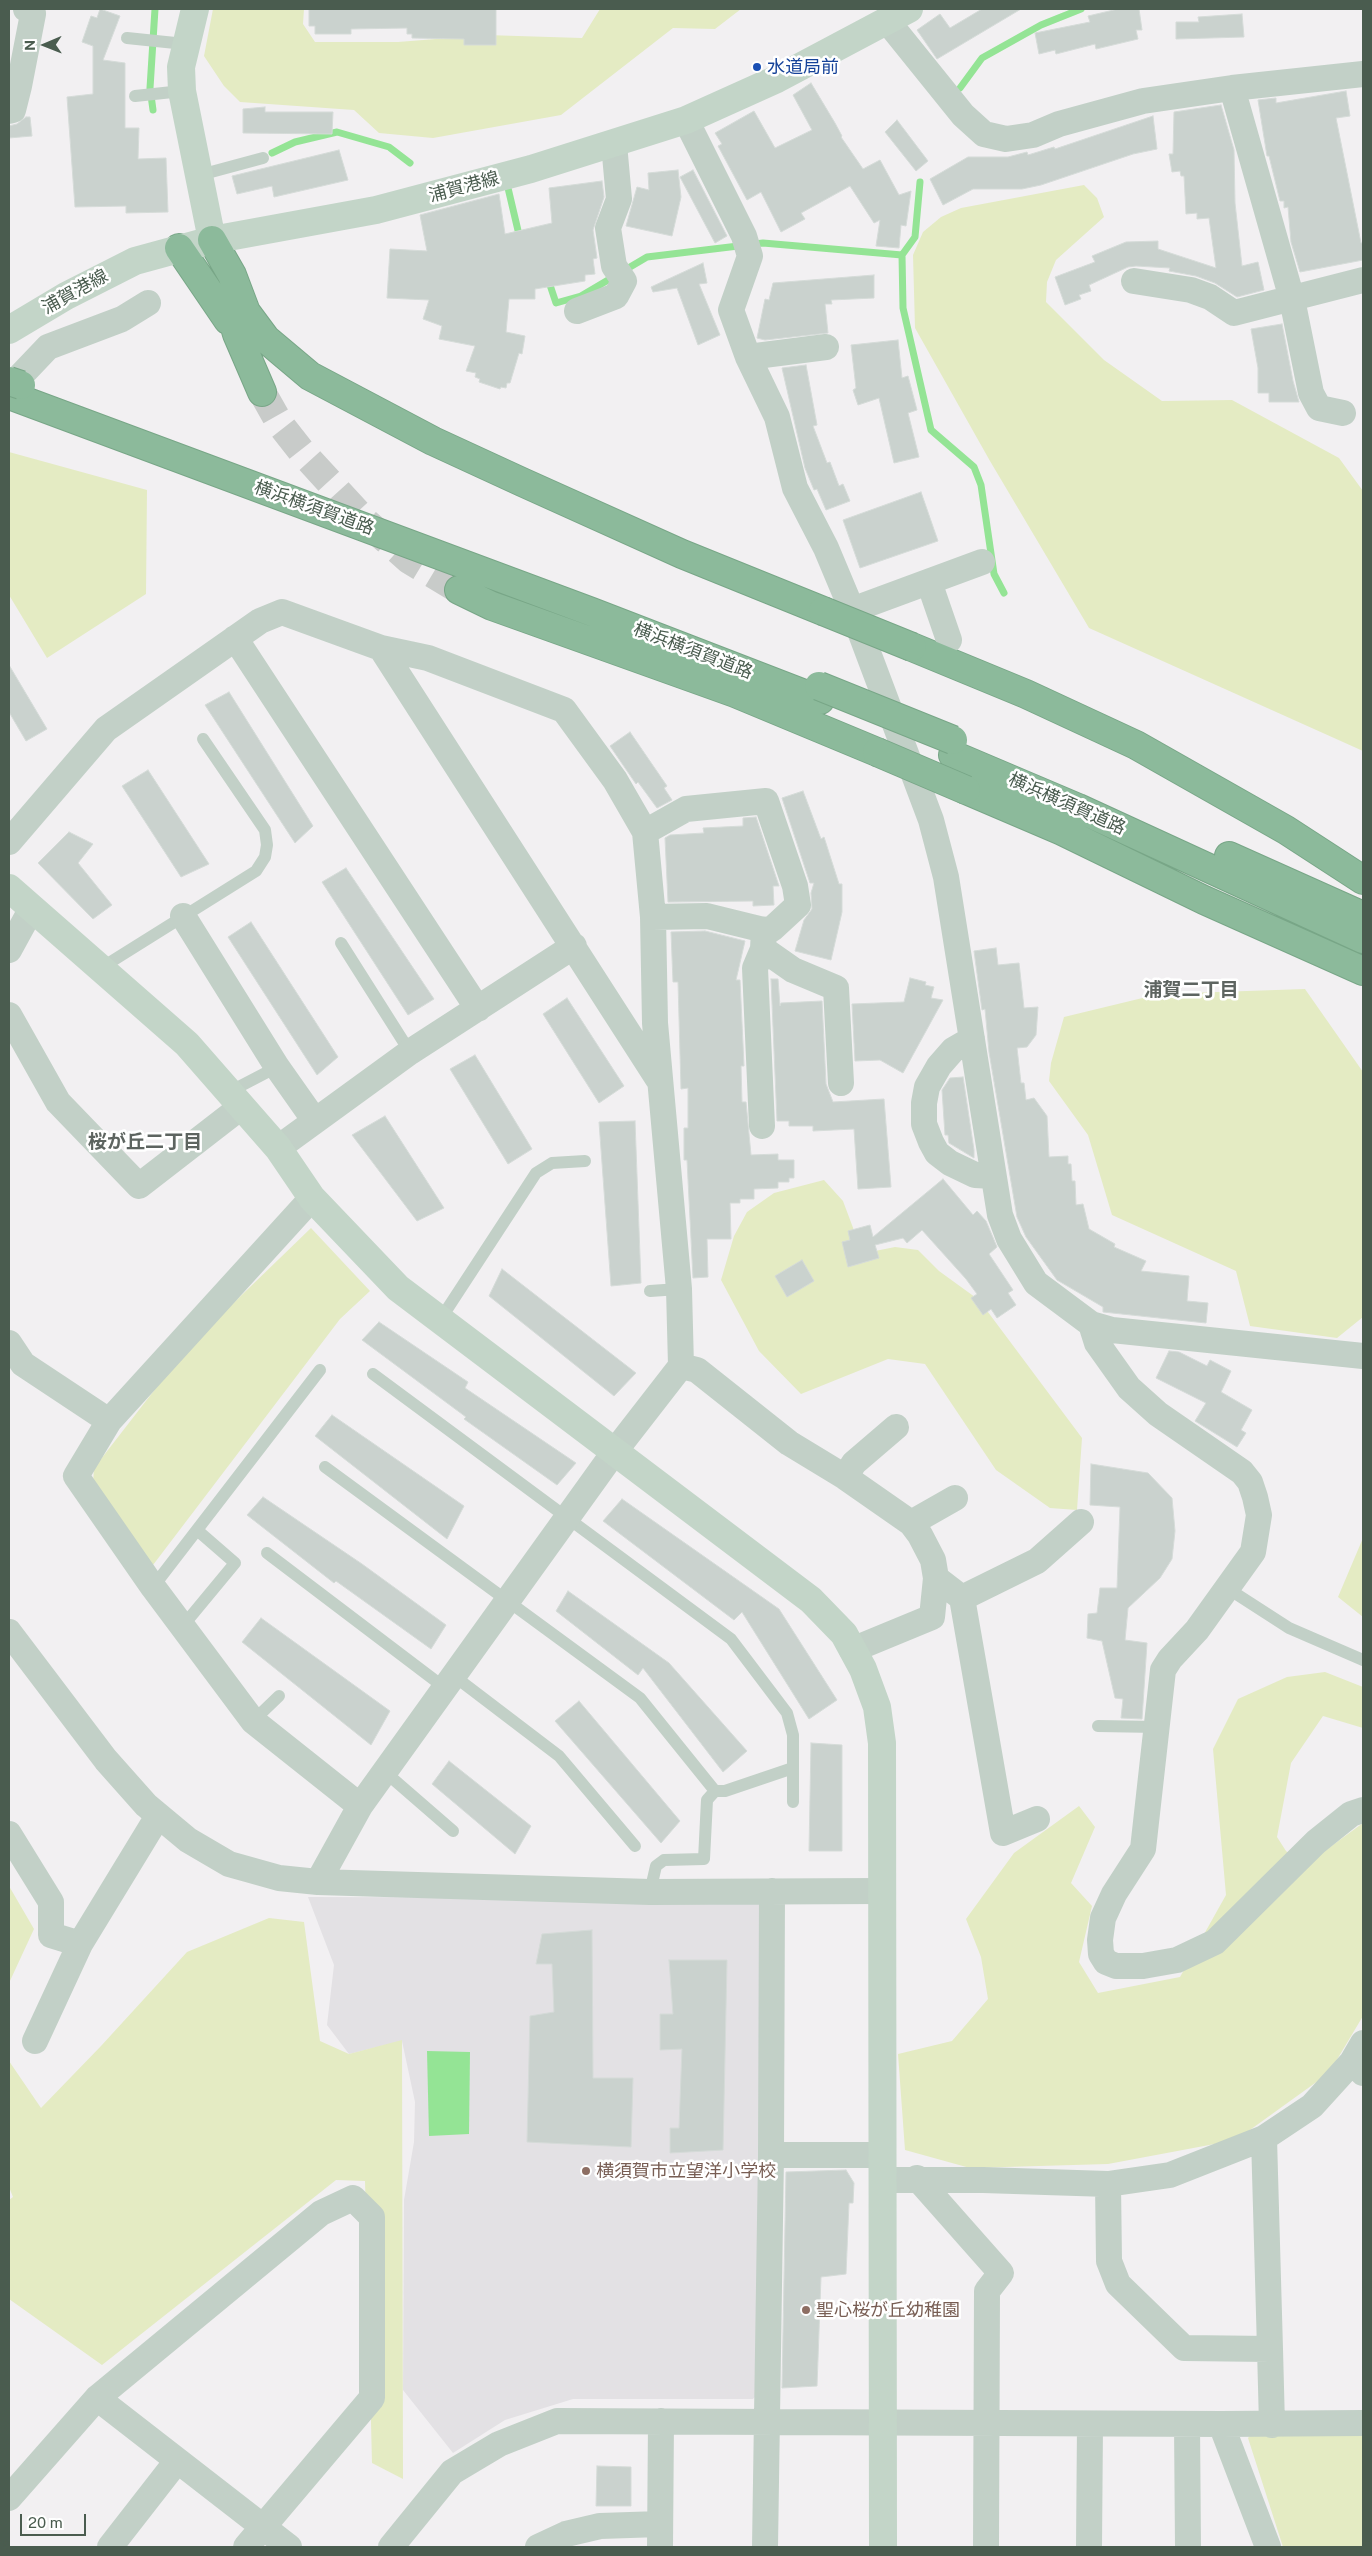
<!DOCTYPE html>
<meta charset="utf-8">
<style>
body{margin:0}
#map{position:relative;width:1372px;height:2556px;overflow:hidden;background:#f2f0f2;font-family:"Public Sans",sans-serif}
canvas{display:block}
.frame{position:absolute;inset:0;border:10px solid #4a5c4f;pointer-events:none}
.north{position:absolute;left:20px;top:20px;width:50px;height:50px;-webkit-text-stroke:4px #fff;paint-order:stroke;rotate:269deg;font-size:14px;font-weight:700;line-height:20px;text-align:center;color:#4a5c4f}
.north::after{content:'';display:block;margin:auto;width:18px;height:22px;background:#4a5c4f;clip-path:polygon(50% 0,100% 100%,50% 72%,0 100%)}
.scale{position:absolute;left:20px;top:2514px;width:66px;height:22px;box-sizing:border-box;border:2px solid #4a5c4f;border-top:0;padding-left:6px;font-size:15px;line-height:18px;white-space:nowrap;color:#4a5c4f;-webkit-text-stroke:4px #fff;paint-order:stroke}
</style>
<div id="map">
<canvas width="1372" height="2556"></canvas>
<div class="frame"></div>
<div class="north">N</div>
<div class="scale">20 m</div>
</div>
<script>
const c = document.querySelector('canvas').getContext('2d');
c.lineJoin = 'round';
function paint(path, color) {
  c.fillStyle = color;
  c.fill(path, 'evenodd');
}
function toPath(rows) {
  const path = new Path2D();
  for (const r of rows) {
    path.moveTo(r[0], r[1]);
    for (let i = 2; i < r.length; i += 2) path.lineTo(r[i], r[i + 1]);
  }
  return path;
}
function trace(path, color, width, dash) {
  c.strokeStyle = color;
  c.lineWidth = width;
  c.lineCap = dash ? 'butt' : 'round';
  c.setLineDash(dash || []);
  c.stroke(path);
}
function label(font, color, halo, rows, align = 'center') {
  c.font = font + ' "Public Sans","Noto Sans JP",sans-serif';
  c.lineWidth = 5;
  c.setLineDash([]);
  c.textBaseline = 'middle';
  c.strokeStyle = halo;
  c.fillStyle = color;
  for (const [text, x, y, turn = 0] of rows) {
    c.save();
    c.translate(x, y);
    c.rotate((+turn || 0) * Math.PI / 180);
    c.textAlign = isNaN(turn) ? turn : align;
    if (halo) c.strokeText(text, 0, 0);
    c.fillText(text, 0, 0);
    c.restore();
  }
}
paint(toPath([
 [308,1897,758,1898,766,1910,761,2390,753,2399,573,2399,505,2420,453,2453,403,2390,404,2200,414,2142,415,2102,402,2041,349,2054,327,2025,334,1965]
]), '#e3e1e4');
paint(toPath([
 [213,9,304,9,303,24,315,42,398,42,486,35,582,38,600,9,741,9,715,29,673,28,561,115,433,138,379,133,354,110,240,102,224,86,204,56],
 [1084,185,1097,198,1104,217,1056,260,1047,282,1046,302,1104,360,1162,401,1232,400,1339,458,1363,491,1363,751,1089,628,990,461,915,328,913,255,923,232,941,217,961,208],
 [9,452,147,490,146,594,47,658,9,595],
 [1305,989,1363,1072,1363,1317,1337,1338,1250,1326,1236,1271,1112,1215,1088,1135,1049,1081,1051,1063,1064,1017,1159,994],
 [824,1180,843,1201,855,1233,870,1252,895,1247,918,1250,939,1271,979,1300,1082,1438,1077,1510,1050,1508,996,1470,925,1364,888,1359,801,1394,759,1351,721,1280,734,1236,747,1212,774,1193],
 [311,1228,370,1291,340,1319,153,1565,93,1484,94,1468,187,1348],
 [1363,1538,1363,1617,1338,1597],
 [1325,1672,1363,1687,1363,1728,1323,1716,1291,1763,1277,1837,1286,1851,1304,1866,1363,1823,1363,2016,1329,2073,1236,2140,1108,2164,970,2168,905,2150,898,2054,952,2041,988,1999,981,1957,966,1919,1014,1853,1079,1806,1095,1827,1071,1883,1092,1906,1079,1962,1098,1993,1180,1977,1226,1895,1213,1749,1238,1699,1287,1677],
 [9,1886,34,1929,9,1983],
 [269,1918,304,1922,320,2041,349,2054,402,2040,403,2479,372,2463,365,2181,336,2180,102,2365,9,2299,9,2200,13,2197,9,2187,9,2061,41,2108,101,2046,187,1952],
 [1363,2425,1363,2547,1283,2547,1248,2438,1257,2427]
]), '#e4ebc3');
paint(toPath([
 [427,2051,470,2052,469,2134,429,2136]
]), '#94e495');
trace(toPath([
 [960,88,982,58,1041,25,1081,9],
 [153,110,150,88,155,9],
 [272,153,295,142,337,132,389,147,410,163],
 [920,182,915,237,902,255,903,308,931,430,974,467,981,485,994,574,1004,593],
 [508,188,520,239],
 [548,279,556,303,581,296,647,257,763,243,902,255]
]), '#94e495', 7);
const building = toPath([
 [100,9,120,16,103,60,125,63,125,128,139,128,138,159,166,158,168,212,126,213,126,206,75,207,67,97,93,94,93,46,82,42,91,16,97,18,100,9],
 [309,9,496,9,496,45,464,45,464,39,412,38,412,34,407,34,407,28,351,29,351,34,315,34,315,26,309,26,309,9],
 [982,9,1021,9,937,59,917,30,940,14,950,28,982,9],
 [1118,9,1139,9,1142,30,1136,30,1138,39,1096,49,1095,44,1056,54,1055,50,1039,54,1035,33,1090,22,1088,16,1118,9],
 [1242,14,1244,37,1176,39,1176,22,1199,22,1198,17,1242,14],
 [811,83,835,123,842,136,841,137,863,169,880,160,899,195,911,191,906,226,901,225,899,248,876,246,880,220,874,223,850,186,801,213,805,219,781,232,761,192,747,200,718,146,722,144,715,133,754,111,775,148,812,130,793,95,811,83],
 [1346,91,1350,116,1336,118,1361,243,1363,243,1363,260,1300,272,1291,242,1288,207,1284,208,1284,201,1280,201,1269,156,1267,156,1258,100,1276,98,1276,103,1346,91],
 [1221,105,1234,150,1235,203,1242,266,1258,262,1264,290,1237,297,1215,283,1196,276,1169,271,1170,268,1136,266,1128,267,1089,285,1091,291,1079,295,1081,299,1065,305,1055,277,1095,262,1092,256,1126,242,1158,241,1158,249,1216,268,1209,218,1197,219,1197,213,1186,214,1184,176,1181,176,1180,171,1172,172,1169,154,1173,154,1174,112,1221,105],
 [265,107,265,112,333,112,332,134,243,133,243,109,265,107],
 [1153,116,1157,149,1133,154,1041,185,1022,189,973,189,943,205,930,179,968,157,1008,157,1027,152,1028,155,1054,147,1055,149,1153,116],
 [26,117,30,117,32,136,9,138,9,126,17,124,26,117],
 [897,120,928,161,916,171,885,132,897,120],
 [339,150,348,180,274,197,272,186,237,194,232,176,339,150],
 [678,170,681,197,672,236,626,226,637,187,649,190,648,173,678,170],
 [693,170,727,236,715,243,680,177,693,170],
 [602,181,604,197,593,230,597,258,593,259,595,274,585,275,585,281,535,289,535,299,509,299,506,332,525,336,522,354,519,353,510,383,507,383,506,388,501,387,500,389,479,382,480,379,475,377,476,373,466,371,475,346,439,339,442,326,423,319,429,300,387,298,390,249,427,251,420,215,499,194,505,234,552,223,549,188,602,181],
 [703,263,707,283,699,284,720,335,698,345,677,288,653,292,651,287,703,263],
 [874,275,874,298,831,300,832,304,825,304,828,333,765,340,757,338,765,299,769,300,773,283,874,275],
 [1282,324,1293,381,1299,402,1269,402,1269,393,1258,393,1258,368,1251,329,1282,324],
 [898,340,902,378,908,376,917,410,908,413,919,457,894,463,879,398,858,405,853,390,856,388,851,345,898,340],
 [806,365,817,425,813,426,827,463,830,462,839,486,843,484,850,501,826,510,817,489,814,490,805,468,782,368,806,365],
 [921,492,938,541,860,568,843,520,921,492],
 [9,665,47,729,26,741,9,712,9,665],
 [229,692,313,826,295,843,205,705,229,692],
 [630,732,667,786,664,788,672,800,657,808,638,782,636,784,610,746,630,732],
 [148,770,209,864,181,877,122,786,148,770],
 [803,791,821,839,824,837,839,884,842,884,842,912,831,960,795,951,804,920,812,909,811,893,814,883,810,883,782,798,803,791],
 [756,817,779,886,773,886,774,905,753,906,753,901,668,902,665,838,670,835,704,833,703,828,743,826,743,818,756,817],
 [69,832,93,844,78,863,112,905,93,919,38,863,69,832],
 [346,868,434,999,408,1015,322,882,346,868],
 [251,922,338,1057,317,1075,228,937,251,922],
 [705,931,745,941,736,980,740,980,744,1066,741,1066,742,1102,746,1102,751,1155,778,1154,778,1160,794,1160,794,1178,789,1178,789,1182,778,1182,778,1188,754,1189,754,1199,740,1199,740,1203,730,1203,731,1239,707,1239,708,1277,693,1278,687,1160,684,1160,684,1128,688,1128,688,1088,681,1089,678,982,673,982,671,932,705,931],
 [996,948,998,965,1019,963,1024,1008,1038,1007,1036,1035,1027,1047,1017,1048,1021,1083,1024,1083,1026,1100,1034,1098,1047,1116,1049,1157,1068,1156,1068,1164,1071,1164,1072,1181,1075,1181,1076,1205,1083,1204,1089,1229,1115,1244,1114,1247,1146,1261,1141,1271,1189,1276,1187,1301,1208,1303,1206,1323,1103,1312,1103,1307,1057,1280,1026,1237,1017,1217,989,1052,985,1009,982,1010,974,951,996,948],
 [910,978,926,982,925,985,934,987,931,998,943,1000,903,1073,880,1060,855,1061,852,1004,904,1002,910,978],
 [771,979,778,979,780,1006,781,1003,822,1001,826,1084,833,1102,884,1099,891,1187,858,1189,854,1129,813,1131,813,1126,789,1126,789,1121,777,1121,771,979],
 [567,998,624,1086,599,1103,543,1014,567,998],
 [475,1055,532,1149,508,1164,450,1069,475,1055],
 [963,1077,974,1150,974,1158,949,1143,948,1135,945,1135,942,1090,950,1078,963,1077],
 [385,1116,444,1208,417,1221,352,1135,385,1116],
 [635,1121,641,1283,611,1286,599,1122,635,1121],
 [943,1179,973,1215,977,1211,986,1221,997,1247,989,1254,1013,1290,1008,1293,1016,1305,997,1318,991,1309,983,1315,971,1298,977,1294,966,1279,922,1230,907,1243,903,1238,875,1245,879,1258,848,1267,842,1242,850,1240,848,1231,870,1225,873,1237,943,1179],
 [802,1260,814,1281,787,1297,775,1276,802,1260],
 [502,1269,636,1373,614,1396,489,1296,502,1269],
 [379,1322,468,1382,465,1388,576,1463,557,1485,464,1419,466,1417,362,1340,379,1322],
 [1169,1351,1179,1352,1207,1366,1210,1360,1231,1371,1221,1392,1252,1410,1241,1430,1246,1433,1237,1447,1195,1421,1206,1403,1156,1378,1169,1351],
 [332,1415,464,1506,447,1539,315,1436,332,1415],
 [1091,1464,1148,1473,1172,1498,1175,1531,1172,1559,1160,1578,1128,1608,1125,1640,1147,1643,1142,1719,1121,1718,1123,1699,1115,1698,1102,1641,1087,1638,1088,1614,1097,1613,1100,1588,1117,1588,1120,1507,1090,1505,1091,1464],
 [263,1497,362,1564,446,1625,431,1649,336,1581,334,1583,247,1515,263,1497],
 [622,1499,779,1609,837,1700,809,1719,742,1612,734,1620,603,1521,622,1499],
 [568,1591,669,1663,747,1751,723,1772,643,1668,638,1675,556,1611,568,1591],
 [261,1618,390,1711,371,1745,242,1642,261,1618],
 [579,1701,680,1821,661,1843,555,1721,579,1701],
 [811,1743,842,1745,842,1851,809,1851,811,1743],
 [449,1761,531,1826,515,1854,432,1784,449,1761],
 [592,1930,593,2078,633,2078,631,2147,527,2142,530,2016,554,2012,552,1964,536,1964,542,1934,592,1930],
 [669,1960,727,1960,723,2150,670,2153,670,2128,679,2128,682,2049,660,2050,660,2014,673,2014,669,1960],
 [846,2170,854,2183,853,2203,849,2203,846,2274,821,2277,817,2386,782,2388,786,2172,846,2170],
 [597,2466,631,2467,631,2506,596,2506,597,2466]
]);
paint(building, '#cad2ce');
trace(building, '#d5dbd8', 1);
trace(toPath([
 [262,392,280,424,302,452,366,522,409,560,459,590]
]), '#c8cbc9', 28, [28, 14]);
const highway = toPath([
 [212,240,232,275,246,312,266,339,310,376,433,441,522,482,682,554,823,611],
 [179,248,228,320],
 [226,297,237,334,262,392],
 [9,395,592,612,820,700],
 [459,590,492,606,735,693,877,752],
 [912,647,1026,694,1136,745,1286,830,1363,880],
 [953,755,1078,808,1363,939],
 [966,790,1062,831,1204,900,1363,971],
 [1229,856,1363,916]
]);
trace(highway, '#78a687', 30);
trace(toPath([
 [127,38,185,44],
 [135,96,182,91],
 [200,175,263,158],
 [341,943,410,1052],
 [101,968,256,871,265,857,267,845,265,830,203,739],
 [229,1092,277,1067],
 [650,1291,679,1289],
 [440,1320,536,1173,552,1163,585,1161],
 [373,1374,731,1639,787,1713,793,1735,793,1802],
 [325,1467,640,1698,715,1791,725,1791,793,1768],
 [267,1553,445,1688],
 [153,1587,320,1370],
 [1227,1588,1289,1628,1363,1660],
 [182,1627,235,1563,197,1530],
 [454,1676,559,1756,635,1846],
 [253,1721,279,1696],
 [1098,1726,1157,1727],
 [385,1772,453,1831],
 [650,1892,656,1866,664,1860,704,1859,707,1800,715,1791]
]), '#c2d0c7', 12);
trace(toPath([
 [888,22,963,115,984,134,1006,139,1033,135,1059,124,1143,101,1232,88,1363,74],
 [1232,88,1292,299,1311,393,1319,408,1343,413],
 [9,111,13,110,19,86,33,14,26,9],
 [686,120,744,236,750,256,731,310,748,357,777,417,795,488,826,548,852,610,931,820,946,877,1000,1215,1009,1239,1036,1283,1091,1324,1097,1343,1129,1388,1158,1414,1242,1472,1250,1482,1255,1497,1259,1515,1253,1552,1197,1630,1170,1659,1163,1670,1143,1849,1114,1894,1103,1918,1100,1940,1101,1954,1106,1962,1116,1966,1143,1966,1177,1960,1215,1942,1316,1842,1351,1814,1363,1810],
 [1134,281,1191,290,1210,297,1234,313,1363,280],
 [577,311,616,296,624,281,614,266,608,228,619,199,614,144],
 [748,357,826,347],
 [9,388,48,347,122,319,148,303],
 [929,582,949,640],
 [852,610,982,562],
 [235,638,478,1009],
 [381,648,658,1079],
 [645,832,686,809,766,801,795,886,798,905,772,929,764,930,707,916,653,917],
 [9,842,106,729,260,621,282,612,381,648,428,658,564,710,615,780,645,832,653,917,655,1023,679,1289,681,1366,615,1451,360,1806,318,1882],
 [183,916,277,1067,315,1121],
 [763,949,793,970,836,988,841,1083],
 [9,950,32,908],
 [9,1015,58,1102,139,1186,241,1107],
 [972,1039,953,1050,939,1066,927,1087,924,1103,924,1124,931,1142,937,1153,950,1163,975,1175,993,1176],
 [762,1126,755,968,763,949,764,930],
 [278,1148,410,1052,574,946],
 [312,1198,109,1421,76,1476,153,1587,253,1721,360,1806],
 [1091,1324,1112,1330,1363,1356],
 [9,1343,23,1364,109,1421],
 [681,1366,697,1370,789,1443,845,1477,911,1523,920,1535,933,1560,936,1578,932,1617,852,1650],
 [845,1477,854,1463,896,1427],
 [911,1523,955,1498],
 [936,1578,962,1598,1003,1833,1037,1819],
 [962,1598,1037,1561,1081,1522],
 [9,1632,106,1760,146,1805,188,1840,229,1864,279,1878,318,1882,650,1892,882,1891],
 [9,1834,51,1902,51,1935,80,1944],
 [35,2041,80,1944,158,1816],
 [1363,2043,1352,2062,1363,2073],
 [771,2155,772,1891],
 [917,2178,1001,2273,987,2291,986,2547],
 [882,2180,983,2180,1108,2184,1170,2175,1264,2138,1312,2106,1352,2062],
 [1108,2184,1109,2261,1118,2284,1184,2348,1270,2349,1264,2138],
 [1270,2349,1272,2425],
 [97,2398,289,2547],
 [1187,2424,1188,2547],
 [9,2498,97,2398,321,2213,353,2198,372,2217,372,2398,246,2547],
 [110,2547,177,2461],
 [391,2547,452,2472,499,2444,557,2421,1221,2424],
 [538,2547,566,2534,600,2526,660,2524],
 [660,2547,661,2421],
 [765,2547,771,2155,882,2155],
 [1089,2547,1090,2424],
 [1268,2547,1221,2424,1363,2423]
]), '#c2d0c7', 26);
trace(toPath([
 [195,9,181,67,182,91,212,240],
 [9,330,66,296,135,261,212,240,376,210,531,169,686,120,777,79,909,9],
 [9,888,187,1044,278,1148,312,1198,398,1288,811,1600,844,1634,863,1669,877,1707,882,1743,883,2547]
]), '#c3d5c8', 28);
trace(highway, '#8cba9b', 28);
const highwayBridge = toPath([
 [9,381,21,385],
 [823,611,912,647],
 [819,686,953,740],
 [877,752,966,790]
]);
trace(highwayBridge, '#78a687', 30, []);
trace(highwayBridge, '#8cba9b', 28);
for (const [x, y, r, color] of [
 [757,67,5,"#1a4fb4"],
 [586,2171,5,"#8d6e63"],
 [806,2310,5,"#8d6e63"]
]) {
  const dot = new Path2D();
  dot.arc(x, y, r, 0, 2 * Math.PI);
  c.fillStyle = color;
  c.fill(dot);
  trace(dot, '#fff', 2);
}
label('18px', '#164399', '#fff', [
 ["水道局前",767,67]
], 'left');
label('18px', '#4a5c4f', '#fff', [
 ["浦賀港線",464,187,-15],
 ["浦賀港線",75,292,-29],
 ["横浜横須賀道路",314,508,20],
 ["横浜横須賀道路",693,651,21],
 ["横浜横須賀道路",1067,804,24]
]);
label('18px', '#785e54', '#fff', [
 ["横須賀市立望洋小学校",596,2171],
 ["聖心桜が丘幼稚園",816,2310]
], 'left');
label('bold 19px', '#5d6460', '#fff', [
 ["浦賀二丁目",1191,990],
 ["桜が丘二丁目",145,1142]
]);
</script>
